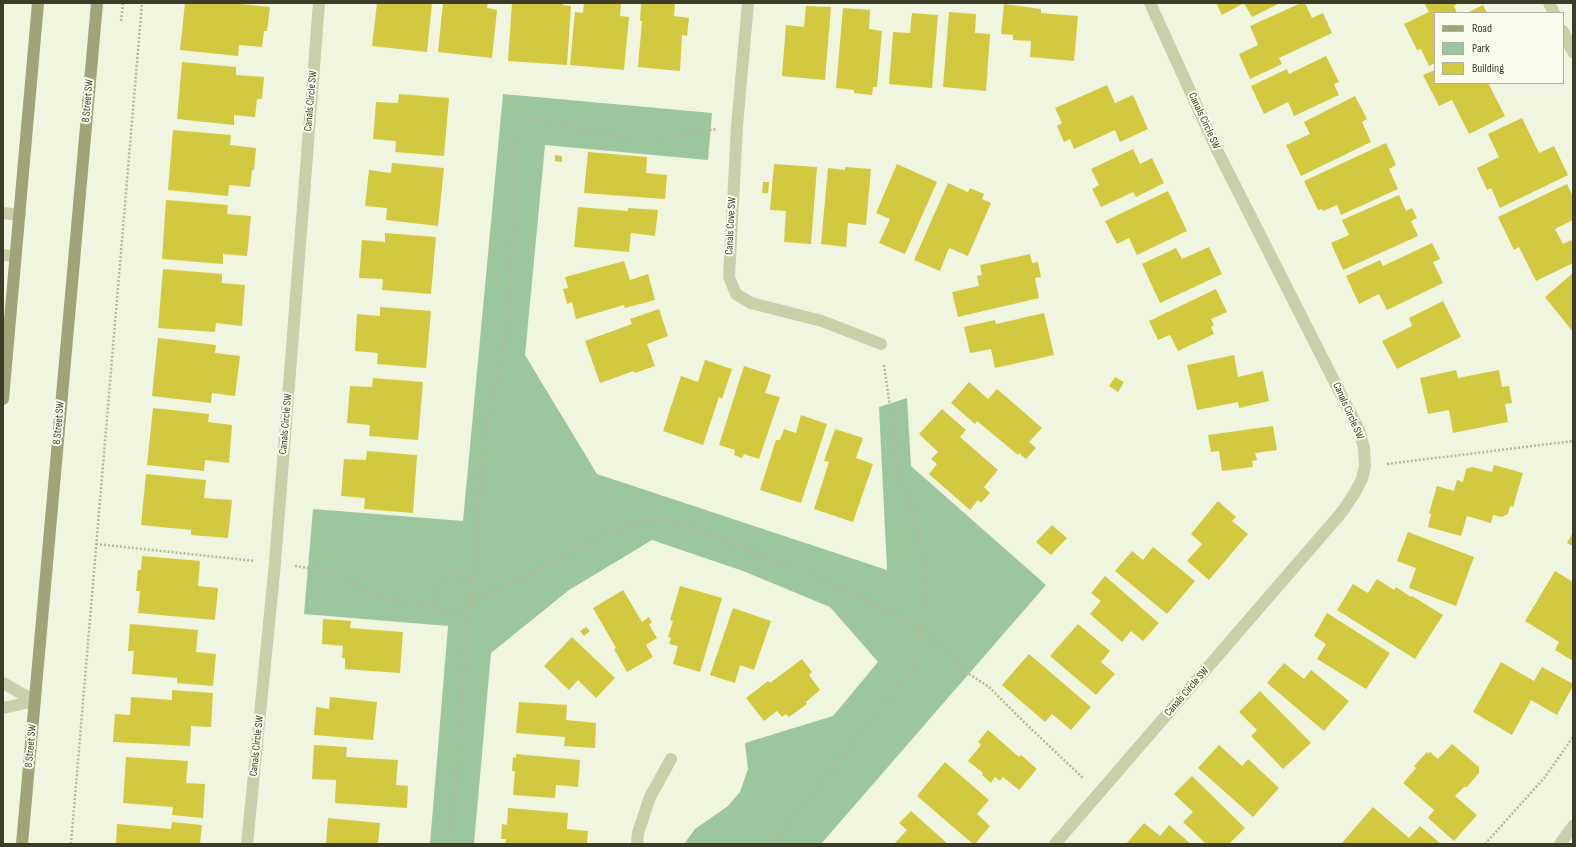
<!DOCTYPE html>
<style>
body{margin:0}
#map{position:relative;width:1576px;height:847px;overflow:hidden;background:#f0f5df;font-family:"Sofia Sans Condensed",sans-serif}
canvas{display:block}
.frame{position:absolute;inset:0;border:4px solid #3c3c29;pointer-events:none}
.legend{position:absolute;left:1434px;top:12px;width:130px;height:72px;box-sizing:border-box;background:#f8fcec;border:1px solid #adaf9e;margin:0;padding:5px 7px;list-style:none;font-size:12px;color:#3c3c29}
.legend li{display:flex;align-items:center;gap:8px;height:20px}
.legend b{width:20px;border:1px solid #adaf9e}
</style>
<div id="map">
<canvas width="1576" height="847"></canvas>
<div class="frame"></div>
<ul class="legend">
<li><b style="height:5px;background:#a1a479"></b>Road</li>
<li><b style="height:11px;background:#9cc79e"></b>Park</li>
<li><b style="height:11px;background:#d2c940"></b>Building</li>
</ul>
</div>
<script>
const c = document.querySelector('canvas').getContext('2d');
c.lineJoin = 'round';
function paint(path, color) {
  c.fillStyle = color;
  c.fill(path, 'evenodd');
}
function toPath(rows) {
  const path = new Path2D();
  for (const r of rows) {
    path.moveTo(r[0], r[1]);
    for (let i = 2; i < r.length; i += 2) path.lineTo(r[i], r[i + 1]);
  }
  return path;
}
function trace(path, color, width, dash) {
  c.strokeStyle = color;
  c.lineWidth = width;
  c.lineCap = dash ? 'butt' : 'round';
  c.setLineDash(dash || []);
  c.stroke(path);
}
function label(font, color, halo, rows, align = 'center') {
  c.font = font + ' "Sofia Sans Condensed",sans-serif';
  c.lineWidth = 4;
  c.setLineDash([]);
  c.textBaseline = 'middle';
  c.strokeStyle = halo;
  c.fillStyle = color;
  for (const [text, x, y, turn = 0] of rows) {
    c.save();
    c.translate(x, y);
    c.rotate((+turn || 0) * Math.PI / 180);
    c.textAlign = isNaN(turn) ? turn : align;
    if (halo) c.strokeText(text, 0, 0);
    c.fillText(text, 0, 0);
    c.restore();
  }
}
paint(toPath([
 [503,94,712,113,708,160,545,145,525,355,597,474,887,570,879,407,907,398,911,466,1046,585,821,844,684,844,695,829,728,806,740,792,748,769,745,743,833,716,878,662,830,607,743,571,652,540,569,590,491,653,474,844,430,844,448,626,304,614,313,509,463,521]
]), '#9cc79e');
paint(toPath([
 [185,3,241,3,241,4,270,7,267,31,264,31,262,47,239,45,238,56,180,50],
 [377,3,432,3,427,52,372,46],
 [443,3,488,3,487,8,497,10,492,58,438,52],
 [512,3,563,3,563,5,571,6,567,65,508,61],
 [584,3,621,3,620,16,629,17,624,70,570,65,575,12,583,13],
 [641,3,675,3,674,16,689,18,687,36,682,35,680,71,638,67,642,21,640,21],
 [1216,3,1244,3,1222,15],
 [1244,3,1280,3,1252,17],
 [1301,3,1305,3,1312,18,1323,13,1332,33,1279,58,1282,64,1250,79,1239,54,1258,45,1250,26],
 [1424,3,1459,3,1454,6,1457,13,1435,13,1435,63,1429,66,1421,49,1417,50,1404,24,1429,12],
 [1004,4,1041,9,1041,13,1078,16,1074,61,1030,57,1031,41,1013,40,1013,35,1001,34],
 [1483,5,1487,13,1467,13],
 [806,6,831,7,825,80,782,76,786,25,804,27],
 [843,8,870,10,869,29,882,31,877,87,873,87,872,95,854,93,854,90,836,88],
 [949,12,976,14,975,33,990,34,986,91,943,87],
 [912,13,938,15,932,88,889,84,893,32,910,33],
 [1326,56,1339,82,1334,84,1339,95,1294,116,1288,102,1264,114,1251,86,1287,69,1289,74],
 [182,62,236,67,236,75,264,77,262,99,257,99,255,117,234,115,234,125,177,119],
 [1435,70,1435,83,1488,83,1505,116,1469,134,1452,100,1439,106,1423,75],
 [1107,85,1115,103,1133,95,1148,129,1120,142,1115,130,1074,149,1070,139,1064,142,1057,126,1062,123,1055,108],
 [399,94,449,98,444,156,395,152,396,141,373,139,376,102,398,103],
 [1355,96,1367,119,1362,122,1371,142,1301,176,1286,145,1310,134,1304,122],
 [1522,118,1539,153,1554,146,1568,175,1500,208,1491,188,1487,190,1477,168,1499,157,1488,134],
 [173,130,231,135,230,145,256,148,254,170,252,170,250,187,229,185,228,196,168,190],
 [1386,143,1396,165,1389,169,1398,189,1341,215,1337,205,1323,211,1322,209,1318,210,1304,181],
 [1133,149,1140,164,1152,158,1164,183,1136,197,1133,192,1101,207,1092,189,1099,185,1091,169],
 [588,152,647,157,646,173,667,175,665,199,584,193],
 [555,155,562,156,562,162,555,161],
 [392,163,444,168,438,226,386,220,387,208,365,206,369,170,391,173],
 [774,164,817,167,811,244,784,242,786,211,770,210],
 [897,164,937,182,905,254,879,243,890,219,876,213],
 [845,167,871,169,866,225,848,223,846,247,821,244,828,168,845,170],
 [763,182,769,182,768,193,762,193],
 [948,183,968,192,970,188,984,194,982,199,991,203,968,256,949,248,940,271,914,260],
 [1567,184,1573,197,1573,220,1555,229,1563,244,1571,240,1573,244,1573,263,1536,281,1519,247,1514,250,1498,217],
 [1168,191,1187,231,1137,255,1129,238,1117,244,1105,221],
 [1399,195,1406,211,1412,208,1417,218,1411,221,1418,236,1343,270,1331,243,1349,235,1342,220],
 [166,200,228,205,227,214,251,216,247,256,223,254,223,264,162,259],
 [578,207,628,211,628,208,658,210,655,236,631,233,629,252,574,247],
 [385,233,436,237,431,294,382,290,383,279,359,278,362,240,385,242],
 [1432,243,1440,259,1433,262,1443,283,1387,310,1379,294,1359,304,1346,276,1380,260,1383,266],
 [1209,247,1222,274,1160,303,1142,264,1176,248,1182,259],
 [1030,254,1032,263,1038,262,1041,277,1035,278,1039,298,958,317,952,292,979,286,977,276,982,275,980,265],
 [624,261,630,280,648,274,655,300,625,308,624,305,576,319,572,302,567,304,563,289,568,288,565,277],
 [163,269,222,274,222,283,245,285,242,326,216,323,215,332,158,328],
 [1573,273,1573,332,1545,297],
 [1216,289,1227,312,1211,319,1214,325,1211,327,1214,334,1178,351,1170,335,1158,340,1149,321],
 [1443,301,1461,337,1397,369,1382,341,1412,326,1409,318],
 [380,307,431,311,426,368,377,364,378,353,355,351,357,314,380,316],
 [659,309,668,336,647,344,655,366,635,373,634,371,600,383,585,341,632,324,630,319],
 [1044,313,1054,355,995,368,991,349,970,353,964,327,995,320,996,324],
 [158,338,216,345,215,353,240,356,235,396,212,393,211,403,152,396],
 [1234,355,1238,377,1263,371,1269,401,1239,408,1238,402,1197,410,1187,365],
 [705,360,732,369,722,399,719,397,703,445,663,431,681,376,698,382],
 [744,366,771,375,765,393,780,397,759,459,744,454,742,458,734,455,735,450,719,445],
 [1456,370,1458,378,1499,370,1502,387,1509,386,1512,403,1505,404,1508,422,1453,433,1449,410,1428,414,1420,378],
 [1115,377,1124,382,1118,392,1109,386],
 [373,378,423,382,418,440,369,436,370,425,347,423,350,386,372,387],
 [969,382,988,399,997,389,1042,428,1029,442,1036,448,1026,459,1019,453,1018,455,977,421,975,424,951,403],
 [153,408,209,414,208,422,232,425,229,463,205,460,204,471,147,465],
 [942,409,966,430,960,437,998,470,984,487,990,493,981,503,978,500,970,510,929,474,937,464,931,459,938,452,919,434],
 [801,415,827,424,801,503,760,490,776,440,780,440,784,429,796,433],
 [1273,426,1277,450,1255,453,1257,460,1252,461,1253,467,1222,471,1219,451,1211,452,1208,435],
 [835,429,863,438,856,458,873,464,853,522,814,509,829,462,824,461],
 [367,451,417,455,413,513,364,509,365,498,341,496,344,459,366,460],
 [1494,465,1523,473,1513,507,1510,506,1508,514,1502,517,1493,515,1491,523,1467,516,1461,536,1428,527,1431,514,1429,513,1437,486,1454,491,1457,480,1463,482,1466,469,1472,467,1492,472],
 [146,474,206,480,204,498,232,500,228,538,191,535,191,530,141,525],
 [1218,501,1236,517,1232,521,1248,534,1209,580,1187,561,1202,544,1191,534],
 [1052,525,1067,538,1051,555,1036,542],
 [1408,532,1474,557,1456,606,1409,588,1416,568,1397,561],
 [1573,532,1573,546,1567,543],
 [1153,547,1195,581,1167,614,1115,571,1132,551,1143,560],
 [142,556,200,561,198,586,218,588,215,620,138,613,140,591,136,591,138,570,141,570],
 [1555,571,1573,582,1573,661,1555,650,1559,642,1525,621],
 [1105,576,1159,623,1143,641,1131,631,1122,642,1090,614,1101,601,1091,593],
 [1377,579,1394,590,1396,587,1411,597,1412,596,1443,615,1415,659,1337,610,1353,584,1368,593],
 [680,586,722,598,700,672,673,664,678,646,669,644,671,638,668,637,673,621,670,620],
 [623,590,642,622,649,617,652,623,649,624,657,638,646,645,653,657,627,672,614,649,616,648,593,608],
 [733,608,771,621,754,670,740,665,735,683,710,675],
 [1327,613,1390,653,1366,689,1317,659,1326,644,1314,636],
 [323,619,351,621,350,628,403,632,400,673,345,669,345,658,342,658,343,646,322,644],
 [130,624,198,630,196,652,216,654,213,686,177,683,177,678,132,674,134,651,128,651],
 [1078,624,1110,651,1101,662,1115,674,1096,695,1050,656],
 [586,627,590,631,584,636,580,631],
 [572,637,615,678,596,698,578,680,569,690,544,666],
 [1029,654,1091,707,1071,730,1052,714,1045,722,1002,685],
 [802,659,812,672,809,675,820,690,806,702,807,704,789,717,786,714,782,717,777,711,764,721,746,698,768,681,770,683],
 [1501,662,1534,681,1542,667,1573,684,1573,686,1557,715,1531,700,1512,735,1473,712],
 [1284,663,1304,679,1311,670,1349,701,1324,731,1267,683],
 [172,690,213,693,211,727,191,726,190,746,113,742,115,714,130,715,131,697,172,700],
 [1260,691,1311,743,1283,769,1251,736,1257,730,1239,712],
 [330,697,377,702,373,740,314,735,316,707,329,709],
 [519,702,567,705,566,720,596,723,595,748,564,746,565,737,516,733],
 [988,730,1019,757,1021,755,1037,769,1019,790,1003,777,1000,781,995,777,991,783,982,775,983,773,968,761,981,745,978,742],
 [1452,744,1479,767,1479,773,1467,787,1464,787,1455,796,1477,815,1454,841,1428,818,1434,810,1403,783,1416,768,1414,766,1427,752,1428,754,1430,752,1438,759],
 [314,745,347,747,346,757,398,760,396,785,408,786,407,808,335,803,336,780,312,779],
 [1219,745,1242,766,1248,759,1279,788,1253,817,1198,768],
 [516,754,580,760,578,787,556,785,555,798,513,795,515,771,512,771,513,757,516,758],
 [126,757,188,761,186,783,205,784,203,818,172,815,173,807,123,803],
 [945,762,989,800,977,814,990,826,975,844,973,844,917,796],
 [1192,776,1245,828,1229,844,1206,844,1183,822,1193,812,1174,794],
 [1373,807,1409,838,1420,826,1441,844,1341,844],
 [508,808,568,813,567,829,588,831,587,844,505,844,506,839,501,839,502,824,507,825],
 [911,811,948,844,894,844,907,830,899,823],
 [328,818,380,823,378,844,326,844],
 [172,822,202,825,200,844,116,844,117,824,171,829],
 [1144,823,1160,836,1169,825,1191,844,1126,844]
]), '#d2c940');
trace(toPath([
 [121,21,123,3],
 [884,365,897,456,902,478,914,515,923,556,925,589,920,629,944,646,963,670,989,687,1024,722,1083,778],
 [1387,464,1573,441],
 [96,544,255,561],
 [295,566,340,573,371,594,386,598,431,605,467,616],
 [471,604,607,533,629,523,645,520,668,521,717,537,870,602,920,629,913,670,862,730,772,844],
 [431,605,436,585,444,575,473,576],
 [71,844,142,3],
 [449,844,457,772,467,616,471,604,482,459,488,418,503,351,508,314,515,208,515,150,518,123,533,120,549,122,624,138,652,139,717,129],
 [1485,844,1545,777,1573,737]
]), '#b6bb92', 2.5, [2, 2]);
trace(toPath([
 [748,3,737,126,729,277,736,294,751,303,822,321,881,344],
 [1549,3,1554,13],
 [1563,31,1573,52],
 [3,213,20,215],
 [3,255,15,256],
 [3,683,35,701],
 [3,708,35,701],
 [247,844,275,563,319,3],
 [637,844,638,833,650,797,671,759],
 [1055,844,1342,512,1354,494,1362,479,1365,466,1364,448,1359,430,1216,148,1150,3],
 [1560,844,1573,826]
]), '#cacfa9', 12);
trace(toPath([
 [3,399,38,3],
 [22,844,97,3]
]), '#a1a479', 12);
label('11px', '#3c3c29', '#f8fcec', [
 ["8 Street SW",88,101,-85],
 ["Canals Circle SW",311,101,-85],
 ["Canals Circle SW",1204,121,65],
 ["Canals Cove SW",731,226,-87],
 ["Canals Circle SW",1348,411,66],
 ["8 Street SW",59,423,-85],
 ["Canals Circle SW",286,424,-85],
 ["Canals Circle SW",1187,692,-49],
 ["8 Street SW",31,746,-85],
 ["Canals Circle SW",257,746,-84]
]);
</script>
